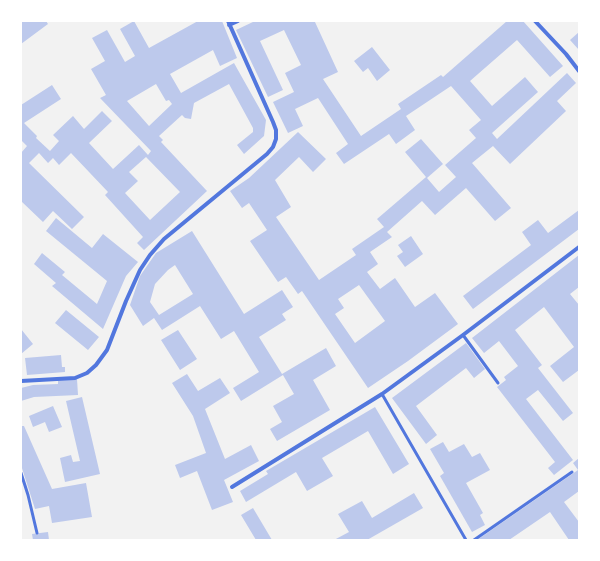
<!DOCTYPE html>
<style>
body{margin:0}
#map{position:relative;width:600px;height:561px;overflow:hidden;background:#f2f2f2;font-family:Barlow,sans-serif}
canvas{display:block}
.frame{position:absolute;inset:0;border:22px solid #fff;pointer-events:none}
</style>
<div id="map">
<canvas width="600" height="561"></canvas>
<div class="frame"></div>
</div>
<script>
const c = document.querySelector('canvas').getContext('2d');
c.lineJoin = 'round';
function paint(path, color) {
  c.fillStyle = color;
  c.fill(path, 'evenodd');
}
function toPath(rows) {
  const path = new Path2D();
  for (const r of rows) {
    path.moveTo(r[0], r[1]);
    for (let i = 2; i < r.length; i += 2) path.lineTo(r[i], r[i + 1]);
  }
  return path;
}
function trace(path, color, width, dash) {
  c.strokeStyle = color;
  c.lineWidth = width;
  c.lineCap = dash ? 'butt' : 'round';
  c.setLineDash(dash || []);
  c.stroke(path);
}
paint(toPath([
 [21,21,46,21,48,24,21,44],
 [134,21,149,48,198,21,222,21,237,58,220,66,213,50,170,74,181,93,234,63,266,120,264,136,244,154,237,145,253,132,253,128,229,84,194,103,191,119,185,118,182,115,159,136,163,140,161,142,207,191,144,250,137,243,143,237,105,195,108,192,71,153,59,165,53,158,48,163,39,153,29,163,84,217,72,229,53,211,43,222,21,201,21,183,22,181,21,180,21,153,27,146,21,140,21,105,52,85,61,99,24,123,37,136,36,138,50,151,59,141,53,135,73,116,84,129,102,111,112,121,89,143,113,169,139,145,148,155,151,151,100,98,106,95,91,69,105,61,92,38,107,30,125,62,135,56,120,29],
 [156,84,166,101,169,100,172,104,149,126,127,101],
 [146,157,180,192,150,220,125,193,138,181,129,172],
 [255,21,318,21,315,22,338,72,323,79,361,136,401,109,398,104,441,75,443,77,507,21,523,21,563,66,550,77,517,40,470,81,492,106,525,77,538,92,492,133,497,139,567,73,576,83,557,101,566,111,510,164,493,146,472,163,511,208,495,221,466,188,435,215,422,201,387,232,392,237,370,252,378,264,367,272,380,289,395,278,415,307,435,293,458,324,408,361,368,388,302,291,298,294,286,277,278,282,250,241,267,230,249,203,242,208,230,191,249,178,298,132,326,159,313,172,299,157,275,180,291,207,276,217,319,280,356,255,352,249,384,227,377,219,426,177,405,152,421,139,443,164,427,178,439,192,456,177,445,165,476,138,469,130,481,120,451,86,406,116,415,130,396,144,389,134,344,164,336,153,348,144,318,98,295,109,303,126,288,133,273,102,294,92,285,73,301,65,284,30,260,41,283,90,268,97,236,30],
 [359,285,385,321,355,343,335,314,344,308,338,299],
 [579,32,579,50,570,40],
 [372,47,390,70,377,81,368,68,363,72,354,61],
 [579,210,579,229,473,309,463,296,531,245,522,232,538,220,548,233],
 [56,218,92,248,103,234,138,262,126,276,103,329,52,286,56,283,34,264,42,253,65,272,62,275,97,304,107,281,46,231],
 [192,231,244,314,282,290,293,307,282,314,286,320,259,337,282,374,326,348,336,366,313,380,330,410,277,441,270,429,282,422,273,406,294,394,283,375,241,401,233,388,259,372,234,331,221,339,200,306,162,330,154,318,143,326,130,305,140,276,156,253],
 [175,265,193,294,159,315,150,302,155,284,168,270],
 [411,236,423,254,405,267,397,256,403,252,398,245],
 [579,255,579,287,570,294,579,305,579,370,563,382,550,366,574,347,544,307,515,330,542,365,538,368,573,413,563,421,538,390,526,399,573,460,554,475,548,468,555,462,497,387,506,380,504,377,518,366,499,341,484,353,472,338],
 [66,310,99,337,88,350,55,323],
 [21,329,33,344,21,354],
 [178,330,197,359,180,370,161,340],
 [466,343,485,369,474,378,466,368,416,406,437,435,426,444,392,398],
 [61,355,62,367,65,367,65,372,27,375,25,358],
 [187,374,198,391,220,378,230,393,205,409,225,459,251,445,259,461,224,480,233,502,212,510,197,471,180,478,175,465,206,453,193,416,172,383],
 [77,379,78,395,34,397,21,401,21,388,33,385,58,384,58,380],
 [82,397,100,474,65,482,60,458,71,455,73,462,80,461,66,401],
 [53,406,62,427,49,432,45,422,33,427,29,416],
 [375,407,409,464,393,474,368,431,322,458,333,476,307,491,296,472,246,502,240,491,268,474,266,471],
 [21,423,22,426,24,426,52,489,86,483,92,517,52,523,49,506,35,509,21,465],
 [443,442,449,452,464,444,472,457,480,453,490,470,466,483,483,513,480,515,485,525,472,532,440,476,444,473,430,449],
 [579,458,579,491,564,502,579,522,579,540,569,540,550,512,509,540,477,540,578,470,573,463],
 [414,493,423,508,367,540,334,540,349,532,338,514,362,501,372,518],
 [253,508,272,540,256,540,241,515],
 [48,532,49,540,33,540,32,534]
]), '#bdc9ec');
trace(toPath([
 [463,335,498,383],
 [382,394,466,540],
 [21,473,28,495,37,533],
 [474,540,572,472]
]), '#5277de', 3);
trace(toPath([
 [535,21,566,54,579,71],
 [229,25,238,21],
 [21,381,75,378,87,373,96,365,107,350,126,301,140,270,150,255,164,239,267,154,273,147,276,139,276,130,273,122,228,21],
 [232,487,382,394,463,335,579,247]
]), '#5277de', 4);
</script>
